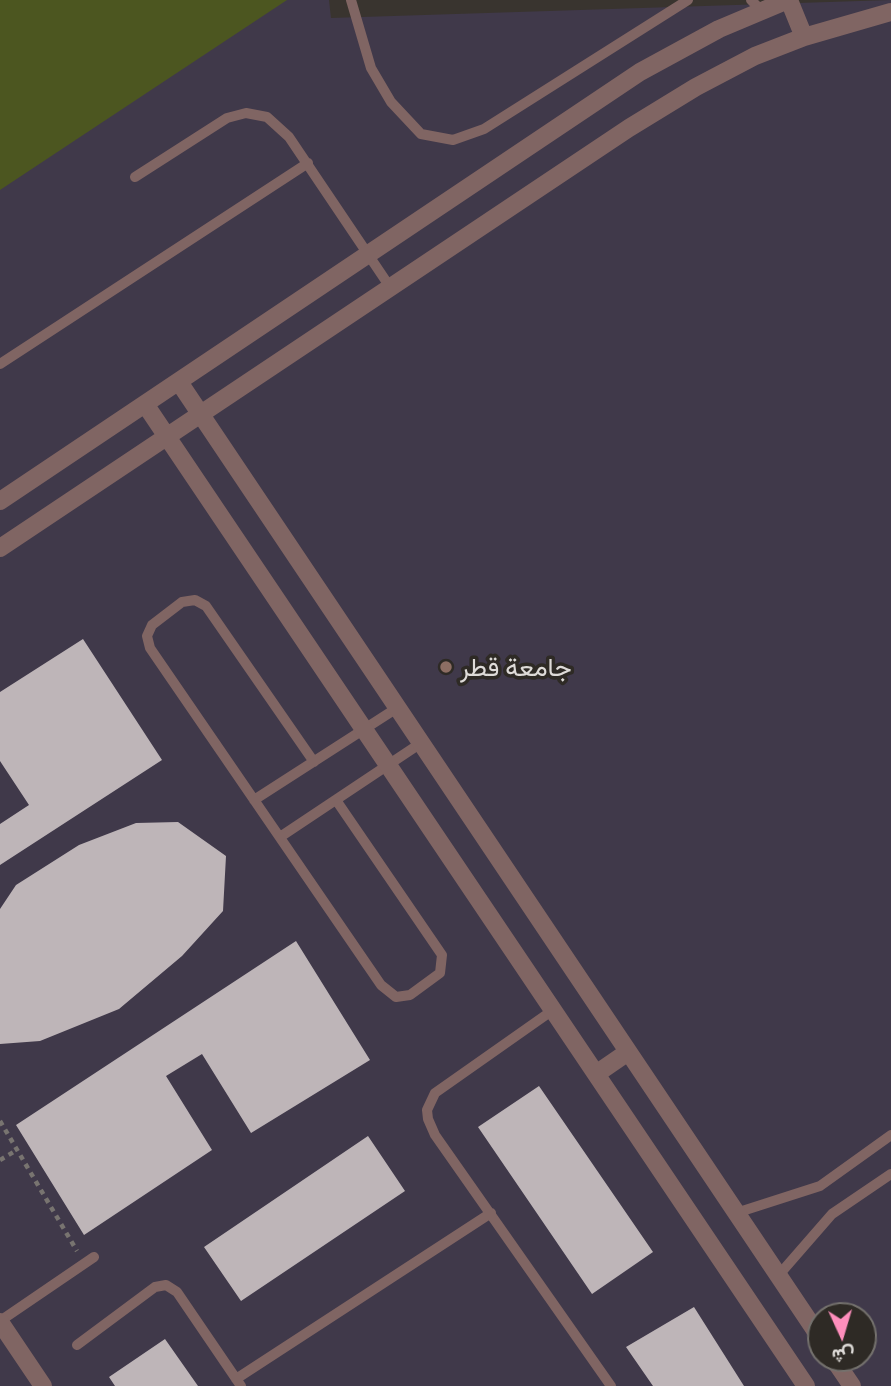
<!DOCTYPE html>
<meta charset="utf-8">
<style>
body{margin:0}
#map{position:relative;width:891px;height:1386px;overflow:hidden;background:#39342f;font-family:"Exo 2",Vazirmatn,sans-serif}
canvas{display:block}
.north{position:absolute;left:807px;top:1302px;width:70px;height:70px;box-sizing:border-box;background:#2e2a25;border:2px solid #74716d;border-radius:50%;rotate:176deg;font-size:19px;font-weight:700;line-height:28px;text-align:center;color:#dedbd8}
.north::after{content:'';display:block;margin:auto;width:24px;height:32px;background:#fe8ebc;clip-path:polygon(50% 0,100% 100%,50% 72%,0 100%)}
</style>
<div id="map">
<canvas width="891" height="1386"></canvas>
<div class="north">ش</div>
</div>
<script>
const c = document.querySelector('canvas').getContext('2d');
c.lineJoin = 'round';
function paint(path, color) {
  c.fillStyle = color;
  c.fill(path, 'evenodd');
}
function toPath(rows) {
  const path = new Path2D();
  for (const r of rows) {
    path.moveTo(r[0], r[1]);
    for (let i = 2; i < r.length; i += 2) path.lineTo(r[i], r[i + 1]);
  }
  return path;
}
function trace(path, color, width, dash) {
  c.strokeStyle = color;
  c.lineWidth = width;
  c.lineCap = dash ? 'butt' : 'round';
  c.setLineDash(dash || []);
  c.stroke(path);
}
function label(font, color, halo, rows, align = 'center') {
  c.font = font + ' "Exo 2",Vazirmatn,sans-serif';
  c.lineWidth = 7;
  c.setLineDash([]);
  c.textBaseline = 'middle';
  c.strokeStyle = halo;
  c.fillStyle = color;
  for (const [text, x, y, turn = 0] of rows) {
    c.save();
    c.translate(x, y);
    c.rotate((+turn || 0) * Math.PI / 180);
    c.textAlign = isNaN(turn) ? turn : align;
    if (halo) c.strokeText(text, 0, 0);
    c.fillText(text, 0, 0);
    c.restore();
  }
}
paint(toPath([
 [0,0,329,0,331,18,891,0,891,1386,0,1386],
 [821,1316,863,1316,863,1358,821,1358]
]), '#40394a');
paint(toPath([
 [0,0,287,0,0,190]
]), '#4c5620');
paint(toPath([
 [83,639,162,760,0,865,0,824,29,805,0,761,0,692],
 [178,822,226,856,223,911,182,956,119,1009,40,1041,0,1044,0,909,16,885,79,845,136,823],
 [296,941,370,1060,251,1133,202,1054,166,1076,212,1150,84,1235,16,1125],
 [539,1086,653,1252,592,1294,478,1127],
 [368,1136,405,1191,241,1301,204,1247],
 [694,1307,744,1386,653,1386,626,1347],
 [165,1339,198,1386,115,1386,109,1377]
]), '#beb5b8');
trace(toPath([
 [0,1121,77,1251],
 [0,1160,17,1150]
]), '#787470', 4.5, [5, 5]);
trace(toPath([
 [351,0,371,68,391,102,421,134,453,140,484,129,688,0],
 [751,0,762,11],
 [135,177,227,118,246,113,267,117,289,137,390,287],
 [0,364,308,163],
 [314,762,206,606,195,600,182,602,152,625,147,636,150,648,381,985,396,997,410,995,440,973,442,955,336,800],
 [254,800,397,708],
 [280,837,421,743],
 [553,1010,435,1093,427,1110,428,1119,435,1135,611,1386],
 [736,1213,820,1186,891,1135],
 [778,1276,832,1214,891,1174],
 [0,1321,94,1257],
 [77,1345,155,1287,166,1285,177,1292,241,1386],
 [236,1379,491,1213]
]), '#806563', 10);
trace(toPath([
 [789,0,804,37],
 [179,382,821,1339],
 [145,404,806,1386],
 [0,501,640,72,719,29,788,0],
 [0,548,629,128,696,87,755,56,804,37,891,12],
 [596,1074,628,1052],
 [0,1322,43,1386],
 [833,1358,852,1386]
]), '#806563', 18);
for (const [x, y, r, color] of [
 [446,667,7,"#8d6e63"]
]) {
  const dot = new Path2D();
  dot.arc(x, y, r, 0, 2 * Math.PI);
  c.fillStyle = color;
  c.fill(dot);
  trace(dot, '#2e2a25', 2.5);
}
label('26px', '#dedbd8', '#2e2a25', [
 ["جامعة قطر",460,667]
], 'left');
</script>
